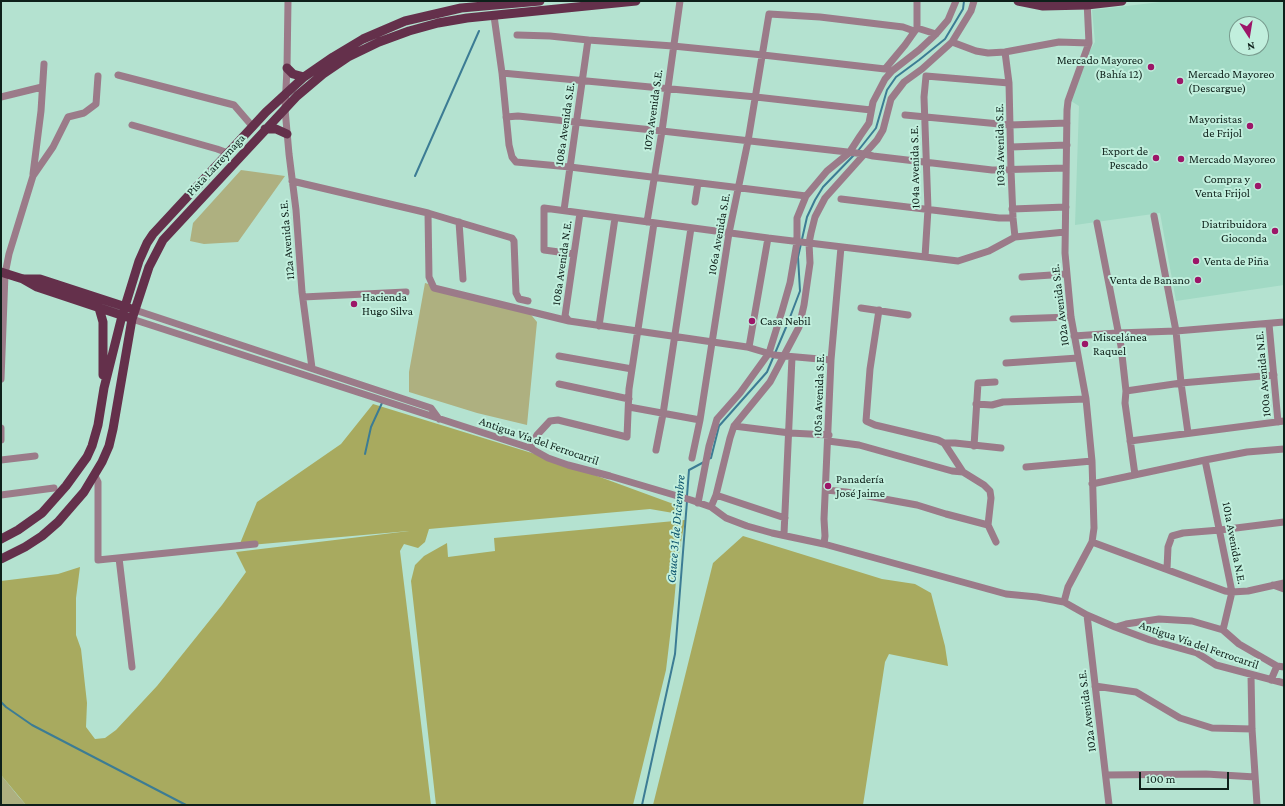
<!DOCTYPE html>
<meta charset="utf-8">
<style>
body{margin:0}
#map{position:relative;width:1285px;height:806px;overflow:hidden;background:#b4e2d0;font-family:"Crimson Pro",serif}
canvas{display:block}
.frame{position:absolute;inset:0;border:2px solid #0e201a;pointer-events:none}
.north{position:absolute;left:1229px;top:16px;width:40px;height:40px;box-sizing:border-box;background:#c1efdd;border:1px solid #799c8f;border-radius:50%;rotate:168deg;font-size:11px;font-weight:700;line-height:16px;text-align:center;color:#0e201a}
.north::after{content:'';display:block;margin:auto;width:14px;height:18px;background:#9c1668;clip-path:polygon(50% 0,100% 100%,50% 72%,0 100%)}
.scale{position:absolute;left:1139px;top:772px;width:90px;height:18px;box-sizing:border-box;border:2px solid #0e201a;border-top:0;padding-left:5px;font-size:12px;line-height:14px;white-space:nowrap;color:#0e201a;-webkit-text-stroke:3px #c1efdd;paint-order:stroke}
</style>
<div id="map">
<canvas width="1285" height="806"></canvas>
<div class="frame"></div>
<div class="north">N</div>
<div class="scale">100 m</div>
</div>
<script>
const c = document.querySelector('canvas').getContext('2d');
c.lineJoin = 'round';
function paint(path, color) {
  c.fillStyle = color;
  c.fill(path, 'evenodd');
}
function toPath(rows) {
  const path = new Path2D();
  for (const r of rows) {
    path.moveTo(r[0], r[1]);
    for (let i = 2; i < r.length; i += 2) path.lineTo(r[i], r[i + 1]);
  }
  return path;
}
function trace(path, color, width, dash) {
  c.strokeStyle = color;
  c.lineWidth = width;
  c.lineCap = dash ? 'butt' : 'round';
  c.setLineDash(dash || []);
  c.stroke(path);
}
function label(font, color, halo, rows, align = 'center') {
  c.font = font + ' "Crimson Pro",serif';
  c.lineWidth = 4;
  c.setLineDash([]);
  c.textBaseline = 'middle';
  c.strokeStyle = halo;
  c.fillStyle = color;
  for (const [text, x, y, turn = 0] of rows) {
    c.save();
    c.translate(x, y);
    c.rotate((+turn || 0) * Math.PI / 180);
    c.textAlign = isNaN(turn) ? turn : align;
    if (halo) c.strokeText(text, 0, 0);
    c.fillText(text, 0, 0);
    c.restore();
  }
}
paint(toPath([
 [1169,1,1284,1,1284,285,1176,301,1160,213,1075,225,1079,106,1071,101,1083,62,1095,42,1092,10],
 [1237,24,1261,24,1261,48,1237,48]
]), '#a1d9c4');
paint(toPath([
 [241,170,285,176,238,242,204,244,190,241,193,223],
 [425,283,528,311,537,322,527,425,477,413,409,392,409,372],
 [1,775,18,796,26,805,1,805]
]), '#aeb080');
paint(toPath([
 [373,404,548,458,679,506,679,514,650,509,429,529,425,542,418,548,404,544,400,551,431,805,26,805,1,775,1,581,58,574,80,567,76,598,76,635,81,649,87,703,86,727,95,739,105,738,116,730,157,686,222,605,246,572,236,552,409,531,239,546,257,502,341,444],
 [685,520,678,559,674,603,666,670,633,805,436,805,411,581,415,565,424,556,447,543,448,557,495,551,494,538],
 [743,536,882,579,915,584,931,593,945,646,948,666,889,654,885,662,863,805,653,805,713,563]
]), '#a8aa5f');
trace(toPath([
 [857,152,876,128,887,90,896,77,919,60,945,39,963,9,964,1],
 [415,176,479,31],
 [365,454,371,427,382,403],
 [708,459,711,458,719,426,767,372,787,325,800,291,798,257,807,217,815,200,823,187,854,155],
 [687,496,689,470,704,462],
 [1,702,6,707,32,725,186,805],
 [642,805,675,654,687,501]
]), '#3c7c94', 2);
trace(toPath([
 [288,1,287,68,285,109,289,154,296,210,302,292,312,368],
 [494,16,502,73,509,145,512,157,516,162,570,167,806,196],
 [917,28,936,34],
 [517,35,550,36,588,40,673,46,763,55,885,69,905,45,917,28,917,1],
 [952,42,976,51,988,53,1005,52,1059,42,1089,43],
 [1005,52,1009,83,1011,170,1013,218,1015,237],
 [502,73,756,97,871,110],
 [118,75,234,105,253,127],
 [1,97,42,87],
 [905,115,1010,125,1067,123],
 [506,117,518,116,662,131,865,154,873,156,992,170,1066,168],
 [132,125,217,149,228,153],
 [1011,147,1067,145],
 [33,174,41,111,44,64],
 [292,181,428,213,512,238,514,241,516,293,519,299,528,301],
 [841,199,999,218,1013,218],
 [695,202,698,183],
 [1012,209,1066,207],
 [564,210,588,40],
 [428,213,429,277,434,288,569,321],
 [580,213,565,316,569,321,747,347,774,355,831,360],
 [1154,216,1176,331,1181,383,1188,433],
 [459,222,463,279],
 [647,222,662,131,680,1],
 [1097,223,1121,346,1126,391,1125,403,1135,475],
 [574,254,544,250,544,208,768,238,958,261,989,251,1015,237,1065,232],
 [925,257,928,209,924,97,926,76,1009,83],
 [1022,277,1066,274],
 [303,297,406,292],
 [861,308,908,315],
 [135,310,431,408,439,419],
 [879,310,870,369,866,421,875,425,938,440,944,443,963,472,984,485,990,491,991,498,988,525,996,542],
 [132,319,530,448,548,458,568,465,610,476,691,500,711,507,726,518,747,526,772,533,824,544,1006,594,1037,597,1064,602,1087,615,1115,627,1150,640,1197,653,1216,665,1284,683],
 [1013,319,1071,317],
 [1269,324,1278,422],
 [599,326,615,218],
 [1074,336,1117,333,1176,331,1284,322],
 [749,347,768,238],
 [559,356,632,369],
 [1006,363,1078,358],
 [1,379,5,274,9,254,33,176,53,147,68,117,84,113,96,104,98,76],
 [559,384,629,399],
 [1126,391,1181,383,1274,375],
 [976,404,992,405,1003,402,1086,399],
 [629,407,700,420],
 [734,426,790,433,829,435],
 [1,428,1,440],
 [828,441,859,445,952,471,963,472],
 [1130,441,1284,421],
 [944,443,955,443,1001,448],
 [974,446,978,383,995,382],
 [530,448,537,435,550,421,558,420,627,437,629,389,654,223],
 [656,450,663,414,691,228],
 [692,458,700,420,729,233,748,141,769,14,820,17,903,27,914,31],
 [1,460,35,456],
 [1205,460,1232,592,1223,630],
 [1026,467,1092,461],
 [95,476,98,482,98,560,255,544],
 [1092,484,1205,460,1247,452,1284,449],
 [826,490,846,492,917,505,946,514,988,525],
 [1,495,54,488],
 [716,495,785,518],
 [698,503,709,446,717,419,740,393,769,353,782,311,790,283,797,242,797,218,806,196,827,171,849,153,860,136,869,123,873,102,885,79,892,71,919,50,936,34,948,20,956,1],
 [711,507,716,495,730,438,734,426,770,382,799,327,804,305,810,263,809,243,811,233,815,217,825,198,877,140,883,130,891,99,904,82,922,69,952,42,971,11,974,1],
 [784,534,792,357],
 [1092,542,1225,591,1232,592,1248,591,1284,583],
 [824,544,825,536,824,519,831,360,841,247],
 [119,558,132,667],
 [1167,569,1168,547,1172,536,1183,533,1220,530,1284,522],
 [1273,585,1284,589],
 [1064,602,1068,587,1092,542,1094,528,1092,461,1086,399,1071,317,1065,253,1067,110,1068,101,1089,43,1087,1],
 [1087,615,1109,805],
 [1116,627,1126,624,1159,619,1192,621,1223,630,1239,644,1277,666,1284,667],
 [1251,675,1252,729,1257,805],
 [1271,680,1277,666],
 [1095,686,1136,692,1180,718,1212,728,1252,729],
 [1106,775,1206,774,1255,777]
]), '#9b7b89', 7);
trace(toPath([
 [1018,1,1043,6,1087,5,1122,1],
 [287,68,293,74,304,77],
 [265,129,276,129,287,134],
 [1,272,23,279,37,287,127,317],
 [24,279,40,279,129,308],
 [99,308,103,322,103,375],
 [1,539,18,530,42,513,66,486,87,457,92,446,98,425,104,388,122,316,139,261,147,243,153,234,266,112,304,77,333,57,363,39,405,21,461,8,540,1],
 [1,559,25,547,42,536,58,522,84,492,102,462,109,446,113,429,132,319,149,267,163,240,297,96,323,74,348,57,379,42,409,31,438,23,467,18,636,1]
]), '#64304b', 9);
for (const [x, y, r, color] of [
 [1151,67,4,"#9c1668"],
 [1180,81,4,"#9c1668"],
 [1250,126,4,"#9c1668"],
 [1156,158,4,"#9c1668"],
 [1181,159,4,"#9c1668"],
 [1258,186,4,"#9c1668"],
 [1275,231,4,"#9c1668"],
 [1196,261,4,"#9c1668"],
 [1198,280,4,"#9c1668"],
 [354,304,4,"#9c1668"],
 [752,321,4,"#9c1668"],
 [1085,344,4,"#9c1668"],
 [828,486,4,"#9c1668"]
]) {
  const dot = new Path2D();
  dot.arc(x, y, r, 0, 2 * Math.PI);
  c.fillStyle = color;
  c.fill(dot);
  trace(dot, '#c1efdd', 1.5);
}
label('12px', '#0e201a', '#c1efdd', [
 ["Mercado Mayoreo",1143,60,"right"],
 ["(Bahía 12)",1143,74,"right"],
 ["Mercado Mayoreo",1188,74],
 ["(Descargue)",1188,88],
 ["Mayoristas",1242,119,"right"],
 ["de Frijol",1242,133,"right"],
 ["Export de",1148,151,"right"],
 ["Pescado",1148,165,"right"],
 ["Mercado Mayoreo",1189,159],
 ["Compra y",1250,179,"right"],
 ["Venta Frijol",1250,193,"right"],
 ["Diatribuidora",1267,224,"right"],
 ["Gioconda",1267,238,"right"],
 ["Venta de Piña",1204,261],
 ["Venta de Banano",1190,280,"right"],
 ["Hacienda",362,297],
 ["Hugo Silva",362,311],
 ["Casa Nebil",760,321],
 ["Miscelánea",1093,337],
 ["Raquel",1093,351],
 ["Panadería",836,479],
 ["José Jaime",836,493]
], 'left');
label('12px', '#0e201a', '#c1efdd', [
 ["107a Avenida S.E.",653,110,-82],
 ["108a Avenida S.E.",565,124,-82],
 ["103a Avenida S.E.",1000,145,-91],
 ["Pista Larreynaga",216,165,-47],
 ["104a Avenida S.E.",915,167,-91],
 ["106a Avenida S.E.",719,234,-80],
 ["112a Avenida S.E.",287,240,-95],
 ["108a Avenida N.E.",562,263,-82],
 ["102a Avenida S.E.",1060,305,-97],
 ["100a Avenida N.E.",1263,374,-95],
 ["105a Avenida S.E.",819,395,-88],
 ["Antigua Vía del Ferrocarril",539,441,19],
 ["101a Avenida N.E.",1234,543,79],
 ["Antigua Vía del Ferrocarril",1199,645,19],
 ["102a Avenida S.E.",1087,711,-97]
]);
label('italic 13px', '#064f69', '#c1efdd', [
 ["Cauce 31 de Diciembre",676,529,-85]
]);
</script>
